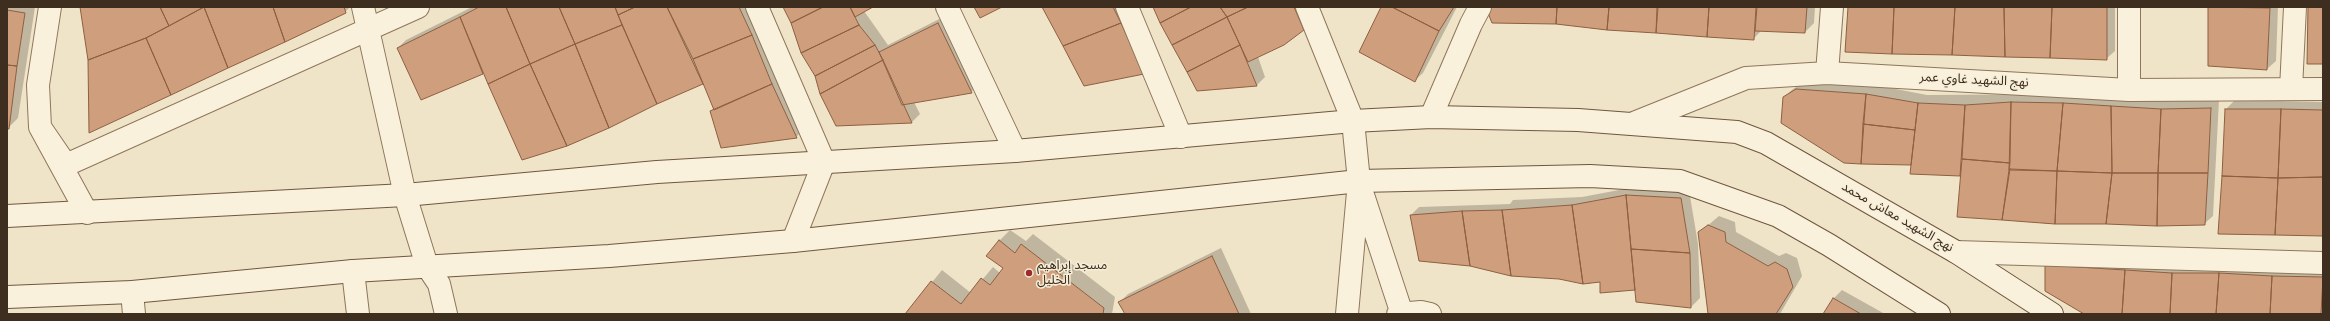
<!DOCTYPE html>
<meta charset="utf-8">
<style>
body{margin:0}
#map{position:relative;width:2330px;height:321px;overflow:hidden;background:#f0e4c8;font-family:Spectral,serif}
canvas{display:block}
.frame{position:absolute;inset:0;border:8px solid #3d2e20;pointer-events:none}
</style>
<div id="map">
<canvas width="2330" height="321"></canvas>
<div class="frame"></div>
</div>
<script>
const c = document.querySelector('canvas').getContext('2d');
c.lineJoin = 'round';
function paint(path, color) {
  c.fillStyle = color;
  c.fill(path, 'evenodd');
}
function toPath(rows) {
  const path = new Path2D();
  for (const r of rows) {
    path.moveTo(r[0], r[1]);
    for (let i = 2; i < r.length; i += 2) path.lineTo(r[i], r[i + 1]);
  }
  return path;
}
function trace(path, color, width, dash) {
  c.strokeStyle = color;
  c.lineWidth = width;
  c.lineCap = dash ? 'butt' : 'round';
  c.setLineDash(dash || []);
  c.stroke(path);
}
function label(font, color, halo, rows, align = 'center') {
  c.font = font + ' Spectral,"Noto Sans Arabic",serif';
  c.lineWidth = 3;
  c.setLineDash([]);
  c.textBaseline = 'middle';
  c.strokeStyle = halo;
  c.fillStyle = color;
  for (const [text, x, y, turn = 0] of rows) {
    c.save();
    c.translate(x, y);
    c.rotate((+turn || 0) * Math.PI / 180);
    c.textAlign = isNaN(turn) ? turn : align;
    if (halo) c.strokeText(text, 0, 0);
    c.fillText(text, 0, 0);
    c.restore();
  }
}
paint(toPath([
 [7,7,35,7,18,118,8,128],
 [81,7,350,7,345,12,89,60],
 [472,7,751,7,805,128,796,137,711,111,714,108,704,82,657,103,484,73,422,98,398,48,406,40],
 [784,7,871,7,864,11,888,45,947,15,980,84,971,92,914,102,920,114,912,122,837,125],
 [1043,7,1126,7,1152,64],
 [1155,7,1306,7,1312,21,1304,29,1258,57,1265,77,1257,85],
 [1381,7,1457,7,1423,73,1414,81],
 [1492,7,1815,7,1814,23,1805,32,1762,30,1753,39,1556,23],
 [1849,7,2115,7,2115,51,2106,59],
 [2209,7,2278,7,2276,61,2267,69,2209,65],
 [1806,81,1875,85,1927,95,2072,94,2219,100,2213,216,2204,224,2157,225,1958,216,1962,175,1911,173,1912,164,1844,162,1784,97,1793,89],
 [1962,151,1963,163,1960,163],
 [2235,100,2323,102,2323,235,2226,109],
 [1635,187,1689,190,1698,244,1700,298,1691,307,1637,301,1636,289,1601,281,1411,215,1419,207,1510,204,1513,200,1582,197],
 [1719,216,1735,222,1736,232,1779,256,1786,253,1797,258,1802,276,1780,314,1709,314,1699,233],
 [1010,230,1026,241,1033,234,1115,297,1112,314,906,314,942,270,971,293,993,267,1000,273,1004,268,999,241],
 [1221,248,1251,314,1126,314,1120,302,1128,294],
 [2046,266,2323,270,2323,314,2086,314],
 [1842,290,1885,314,1824,314,1833,299]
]), '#0003');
const building = toPath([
 [80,7,160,7,169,26,146,38,88,60,80,7],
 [160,7,204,7,169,26,160,7],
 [204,7,273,7,285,42,228,68,204,7],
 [204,7,228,68,171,95,146,38,204,7],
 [273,7,344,7,346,13,285,42,273,7],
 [479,7,506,7,530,64,488,84,460,17,479,7],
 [506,7,559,7,575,44,530,64,506,7],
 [559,7,615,7,622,25,575,44,559,7],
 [615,7,635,7,618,15,615,7],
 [635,7,667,7,703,84,657,104,618,15,635,7],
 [667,7,739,7,752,35,693,59,667,7],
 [783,7,823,7,791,23,783,7],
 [823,7,850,7,859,25,801,53,791,23,823,7],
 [850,7,873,7,855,17,850,7],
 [974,7,1002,7,980,18,974,7],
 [1042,7,1113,7,1121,23,1063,46,1042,7],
 [1153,7,1191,7,1160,23,1153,7],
 [1191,7,1220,7,1227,17,1172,45,1160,23,1191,7],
 [1220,7,1248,7,1227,17,1220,7],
 [1248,7,1294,7,1304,30,1284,45,1248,62,1227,17,1248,7],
 [1381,7,1392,7,1439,31,1415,82,1359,52,1381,7],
 [1392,7,1454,7,1439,31,1392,7],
 [1491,7,1557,7,1556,24,1492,23,1488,13,1491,7],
 [1557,7,1609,7,1607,30,1556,24,1557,7],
 [1609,7,1657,7,1656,33,1607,30,1609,7],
 [1658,7,1709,7,1707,37,1656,33,1658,7],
 [1709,7,1756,7,1754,40,1707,37,1709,7],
 [1757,7,1807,7,1805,33,1755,31,1757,7],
 [1848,7,1894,7,1892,54,1845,52,1848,7],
 [1894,7,1955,7,1952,55,1892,54,1894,7],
 [1955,7,2004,7,2005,57,1952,55,1955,7],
 [2004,7,2052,7,2050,58,2005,57,2004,7],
 [2052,7,2107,7,2107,60,2050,58,2052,7],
 [2208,7,2270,8,2267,70,2208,66,2208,7],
 [2308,7,2323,7,2323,64,2307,64,2308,7],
 [7,10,25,13,17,66,7,65,7,10],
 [460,17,483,74,421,100,397,48,460,17],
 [1227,17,1240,45,1187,72,1172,45,1227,17],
 [938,23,972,93,902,105,879,52,938,23],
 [1121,23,1144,74,1084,86,1063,46,1121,23],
 [622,25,657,104,609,128,575,44,622,25],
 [859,25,875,45,815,76,801,53,859,25],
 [752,35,772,84,714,110,693,59,752,35],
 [146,38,171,95,89,133,88,60,146,38],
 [575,44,609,128,567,146,530,64,575,44],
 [875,45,883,60,820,94,815,76,875,45],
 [1240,45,1257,86,1197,91,1187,72,1240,45],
 [883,60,912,123,836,126,820,94,883,60],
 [530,64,567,146,522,160,488,84,530,64],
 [7,65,17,66,9,129,7,129,7,65],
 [772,84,797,138,721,148,710,111,772,84],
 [1796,89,1866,94,1861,164,1844,163,1781,123,1783,97,1796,89],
 [1866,94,1918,103,1915,130,1863,124,1866,94],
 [2011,102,2063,103,2057,171,2009,170,2011,102],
 [2011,102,2010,163,1962,159,1965,105,2011,102],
 [1918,103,1965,105,1960,176,1910,174,1918,103],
 [2063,103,2111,106,2112,173,2057,171,2063,103],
 [2111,106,2161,109,2158,173,2112,173,2111,106],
 [2211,108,2208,173,2158,173,2161,109,2211,108],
 [2225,109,2281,109,2278,178,2222,176,2225,109],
 [2281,109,2323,110,2323,177,2278,178,2281,109],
 [1863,124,1915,130,1911,165,1861,164,1863,124],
 [1962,159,2010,163,2002,220,1957,217,1962,159],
 [2010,169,2057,171,2055,224,2002,220,2010,169],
 [2057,171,2112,173,2106,224,2055,224,2057,171],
 [2112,173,2158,173,2157,226,2106,224,2112,173],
 [2158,173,2208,173,2205,225,2157,226,2158,173],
 [2222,176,2278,178,2275,235,2218,234,2222,176],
 [2323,177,2323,236,2275,235,2278,178,2323,177],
 [1626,195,1681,198,1690,253,1631,249,1626,195],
 [1626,195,1635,290,1600,293,1600,282,1583,284,1572,205,1626,195],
 [1572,205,1583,284,1559,279,1511,276,1502,210,1572,205],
 [1502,210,1511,276,1470,266,1462,211,1502,210],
 [1462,211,1470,266,1419,261,1410,215,1462,211],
 [1708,225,1725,232,1726,242,1768,266,1775,262,1787,269,1793,287,1776,314,1708,314,1698,232,1708,225],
 [999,240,1015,253,1021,244,1104,308,1103,314,905,314,931,281,961,304,981,278,990,285,1003,268,986,256,999,240],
 [1631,249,1690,253,1691,308,1636,302,1631,249],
 [1212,256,1239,314,1125,314,1118,302,1212,256],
 [2045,265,2125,270,2122,314,2084,314,2045,291,2045,265],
 [2125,270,2172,273,2170,314,2122,314,2125,270],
 [2172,273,2219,273,2216,314,2170,314,2172,273],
 [2219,273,2272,276,2270,314,2216,314,2219,273],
 [2272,276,2323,277,2321,314,2270,314,2272,276],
 [1833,298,1861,314,1823,314,1833,298]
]);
paint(building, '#cf9f7d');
trace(building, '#8d5f41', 1);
const street = toPath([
 [363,7,405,195,427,266,439,284,446,314],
 [757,7,824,162,793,241],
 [947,7,1015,151],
 [1127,7,1181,137],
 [1307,7,1353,121,1359,181,1347,314],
 [2129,7,2129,90],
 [1827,73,1832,7],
 [2291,89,2295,7],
 [1431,117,1471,24,1480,7],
 [1634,123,1746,78,1827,73,2129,90,2323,89],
 [40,127,38,85,50,7],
 [1361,189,1402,314],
 [87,213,40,127,66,165,418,7],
 [1956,252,2323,263],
 [353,271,358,314],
 [132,292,134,314],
 [1398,314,1421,312,1430,314]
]);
const secondary = toPath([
 [7,216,405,195,657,172,1015,151,1353,121,1431,117,1578,120,1737,132,1766,143,1956,252,2052,314],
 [7,297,132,292,353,271,609,256,793,241,1359,181,1590,176,1680,181,1778,216,1829,245,1939,314]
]);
trace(street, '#8d765c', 24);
trace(secondary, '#6f573f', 24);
trace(street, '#faf1dc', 22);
trace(secondary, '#faf1dc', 22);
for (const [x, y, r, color] of [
 [1029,273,4,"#9e2a2b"]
]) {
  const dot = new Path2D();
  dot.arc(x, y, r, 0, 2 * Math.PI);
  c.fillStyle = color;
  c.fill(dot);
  trace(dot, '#f7eed8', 1.5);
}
label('13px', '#3d2e20', '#f7eed8', [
 ["نهج الشهيد غاوي عمر",1974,81,3],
 ["نهج الشهيد معاش محمد",1897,218,30]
]);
label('13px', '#3d2e20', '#f7eed8', [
 ["مسجد إبراهيم",1037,266],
 ["الخليل",1037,281]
], 'left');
</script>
